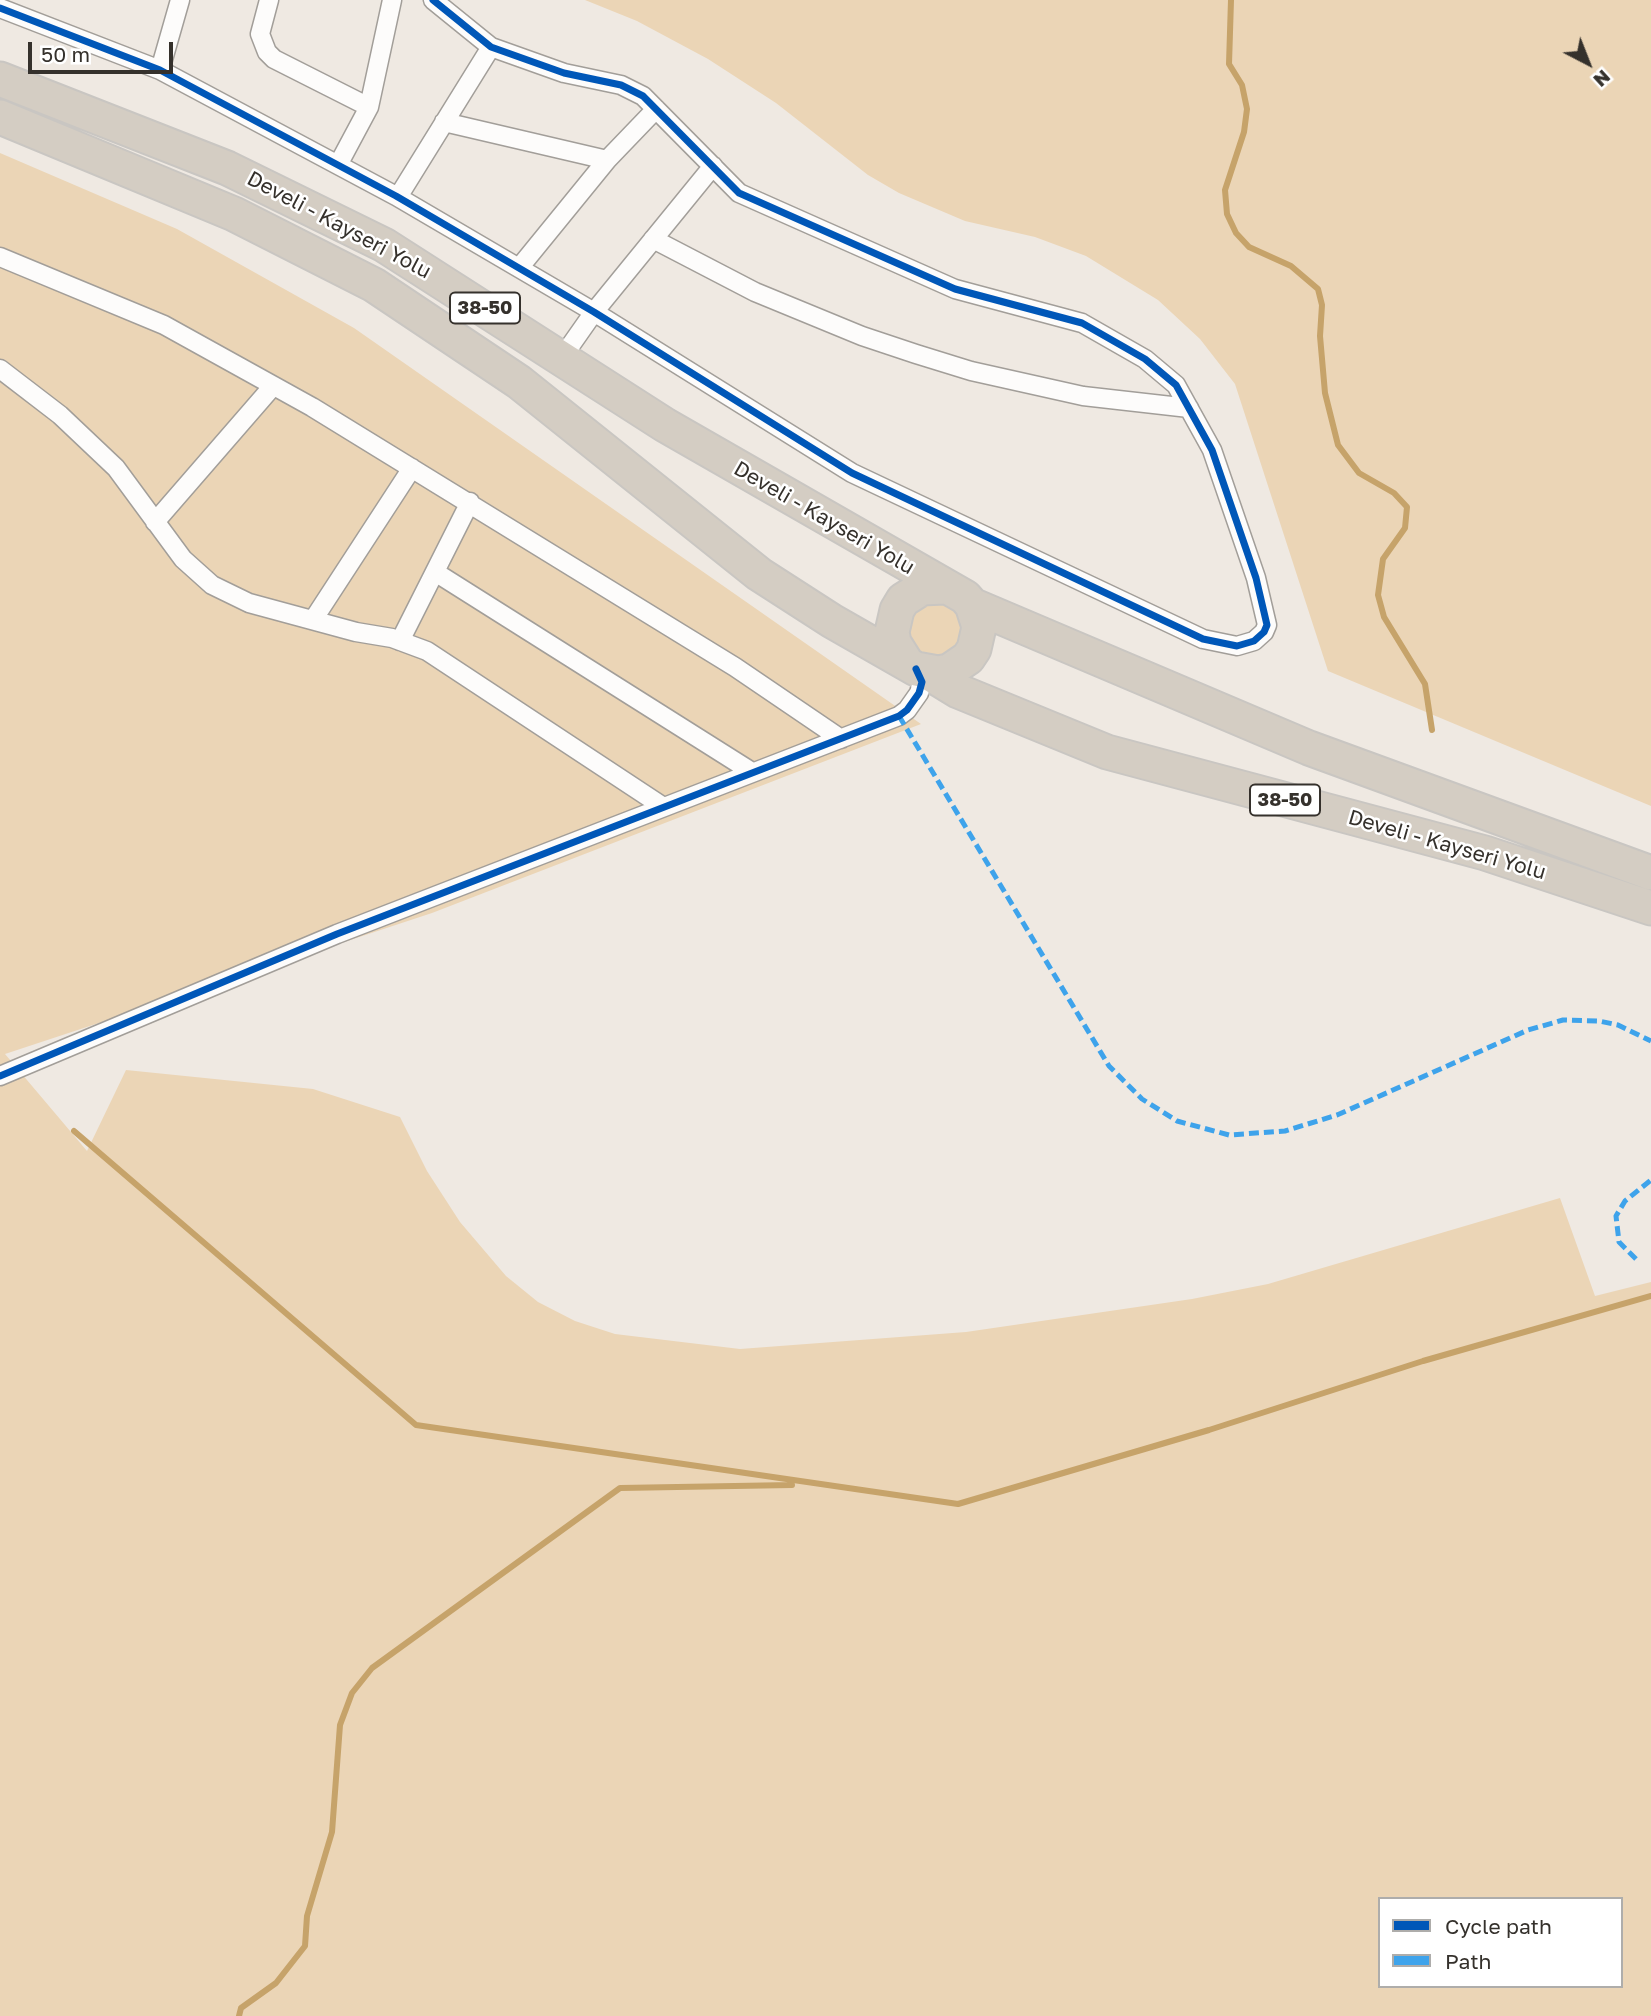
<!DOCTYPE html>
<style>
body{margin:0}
#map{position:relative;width:1651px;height:2016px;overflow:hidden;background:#efe9e2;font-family:"Golos Text",sans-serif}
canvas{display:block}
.legend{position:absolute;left:1378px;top:1897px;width:245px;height:91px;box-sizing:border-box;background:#fff;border:2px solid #aeadab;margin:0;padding:9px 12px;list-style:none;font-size:21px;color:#35312c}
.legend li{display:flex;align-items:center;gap:14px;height:35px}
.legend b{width:35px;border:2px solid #aeadab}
.north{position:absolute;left:1553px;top:28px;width:70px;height:70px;-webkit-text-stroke:5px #fff;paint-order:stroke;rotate:138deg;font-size:19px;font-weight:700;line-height:28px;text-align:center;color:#35312c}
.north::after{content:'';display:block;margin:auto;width:24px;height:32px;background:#35312c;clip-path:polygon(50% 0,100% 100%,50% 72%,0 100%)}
.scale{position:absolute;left:28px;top:42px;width:145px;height:32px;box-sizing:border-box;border:4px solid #35312c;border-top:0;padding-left:9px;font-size:21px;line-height:24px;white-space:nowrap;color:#35312c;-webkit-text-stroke:5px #fff;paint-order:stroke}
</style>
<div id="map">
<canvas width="1651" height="2016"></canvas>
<ul class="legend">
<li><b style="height:9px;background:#0057b8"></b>Cycle path</li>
<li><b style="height:9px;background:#3ea3eb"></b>Path</li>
</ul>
<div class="north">N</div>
<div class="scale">50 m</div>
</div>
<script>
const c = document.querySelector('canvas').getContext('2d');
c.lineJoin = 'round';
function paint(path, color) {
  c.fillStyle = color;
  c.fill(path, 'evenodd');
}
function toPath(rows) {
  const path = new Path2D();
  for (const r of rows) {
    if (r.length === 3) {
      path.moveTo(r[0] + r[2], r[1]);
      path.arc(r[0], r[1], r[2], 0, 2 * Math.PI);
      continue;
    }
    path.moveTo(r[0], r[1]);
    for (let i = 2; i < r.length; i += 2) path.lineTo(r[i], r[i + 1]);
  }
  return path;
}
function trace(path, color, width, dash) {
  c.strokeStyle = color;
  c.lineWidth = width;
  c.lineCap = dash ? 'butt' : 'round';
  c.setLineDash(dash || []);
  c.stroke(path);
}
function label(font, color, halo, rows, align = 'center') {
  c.font = font + ' "Golos Text",sans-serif';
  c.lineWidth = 5;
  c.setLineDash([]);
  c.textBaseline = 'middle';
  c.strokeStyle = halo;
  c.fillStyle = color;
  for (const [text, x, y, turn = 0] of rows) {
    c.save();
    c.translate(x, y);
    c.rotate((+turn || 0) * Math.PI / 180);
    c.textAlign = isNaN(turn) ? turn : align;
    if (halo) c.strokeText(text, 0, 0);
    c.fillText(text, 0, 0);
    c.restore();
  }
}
paint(toPath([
 [585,0,1651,0,1651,806,1328,671,1235,384,1200,339,1158,300,1086,256,1035,237,965,221,899,193,868,175,776,103,708,59,637,21],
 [0,153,177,229,354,328,921,724,432,913,5,1054,87,1151,126,1070,313,1089,400,1117,427,1171,460,1222,506,1276,538,1302,575,1321,615,1334,740,1349,966,1332,1192,1299,1268,1284,1560,1198,1595,1296,1651,1282,1651,2016,0,2016],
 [1380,1899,1621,1899,1621,1986,1380,1986],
 [936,630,28]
]), '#ebd5b6');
trace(toPath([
 [1231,0,1229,64,1242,85,1247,109,1244,132,1225,190,1227,214,1236,233,1249,247,1291,266,1318,289,1322,305,1320,336,1325,393,1338,445,1359,473,1394,493,1407,507,1405,528,1383,559,1378,595,1384,617,1425,684,1432,730],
 [74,1131,416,1425,958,1504,1209,1430,1423,1361,1651,1296],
 [239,2016,241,2008,276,1983,305,1946,307,1916,332,1832,340,1725,352,1693,372,1668,620,1488,792,1485]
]), '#c6a36a', 6);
const street = toPath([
 [269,0,260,34,267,52,274,59,369,107],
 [0,8,160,70,396,196,594,312,852,473,1203,639,1237,646,1254,641,1264,632,1267,625,1256,578,1212,450,1176,385,1145,359,1082,323,955,289,739,193,643,96,621,85,564,73,491,47,433,0],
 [160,70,180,0],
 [444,122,607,160],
 [338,165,369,107,392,0],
 [398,197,491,47],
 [653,239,755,292,862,336,916,354,971,371,1083,396,1189,408],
 [0,257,164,325,312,407,735,667,841,739],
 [519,268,607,160,656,109],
 [561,359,594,312,713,166],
 [0,369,60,415,116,468,183,559,212,585,249,603,356,632,392,638,427,651,662,806],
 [155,522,273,386],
 [435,572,752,772],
 [313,620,412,468],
 [400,641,470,502],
 [0,1076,337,934,899,716,907,710,919,693,922,682,916,669]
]);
const highway = toPath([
 [0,79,227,168,384,245,665,425,965,597,972,605,979,627,974,649,968,658,949,671,938,673,916,669,832,621,759,574,519,382,374,285,234,214,0,117],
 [972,605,1309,748,1651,873],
 [906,662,894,643,892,632,897,610,903,600,922,588,944,587],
 [927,672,958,691,1107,752,1485,853,1651,908]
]);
trace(street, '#a29e99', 21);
trace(highway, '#c9c6c2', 37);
trace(street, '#fdfcfb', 18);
trace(highway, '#d4cdc3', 33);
trace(toPath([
 [899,716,1109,1066,1142,1099,1177,1121,1229,1135,1285,1131,1337,1115,1528,1030,1563,1020,1599,1021,1618,1025,1651,1041],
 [1636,1259,1619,1242,1616,1216,1625,1201,1651,1180]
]), '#3ea3eb', 5, [10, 5]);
trace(toPath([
 [0,8,160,70,396,196,594,312,852,473,1203,639,1237,646,1254,641,1264,632,1267,625,1256,578,1212,450,1176,385,1145,359,1082,323,955,289,739,193,643,96,621,85,564,73,491,47,433,0],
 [0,1076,337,934,899,716,907,710,919,693,922,682,916,669]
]), '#0057b8', 7);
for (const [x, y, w] of [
 [485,308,70],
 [1285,800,70]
]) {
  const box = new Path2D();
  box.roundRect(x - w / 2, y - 15.5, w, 31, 5);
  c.fillStyle = '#fff';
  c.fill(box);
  trace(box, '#35312c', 2);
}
label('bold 19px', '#35312c', null, [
 ["38-50",485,308],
 ["38-50",1285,800]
]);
label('21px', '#35312c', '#fff', [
 ["Develi - Kayseri Yolu",339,225,28],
 ["Develi - Kayseri Yolu",824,518,30],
 ["Develi - Kayseri Yolu",1447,845,16]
]);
</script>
